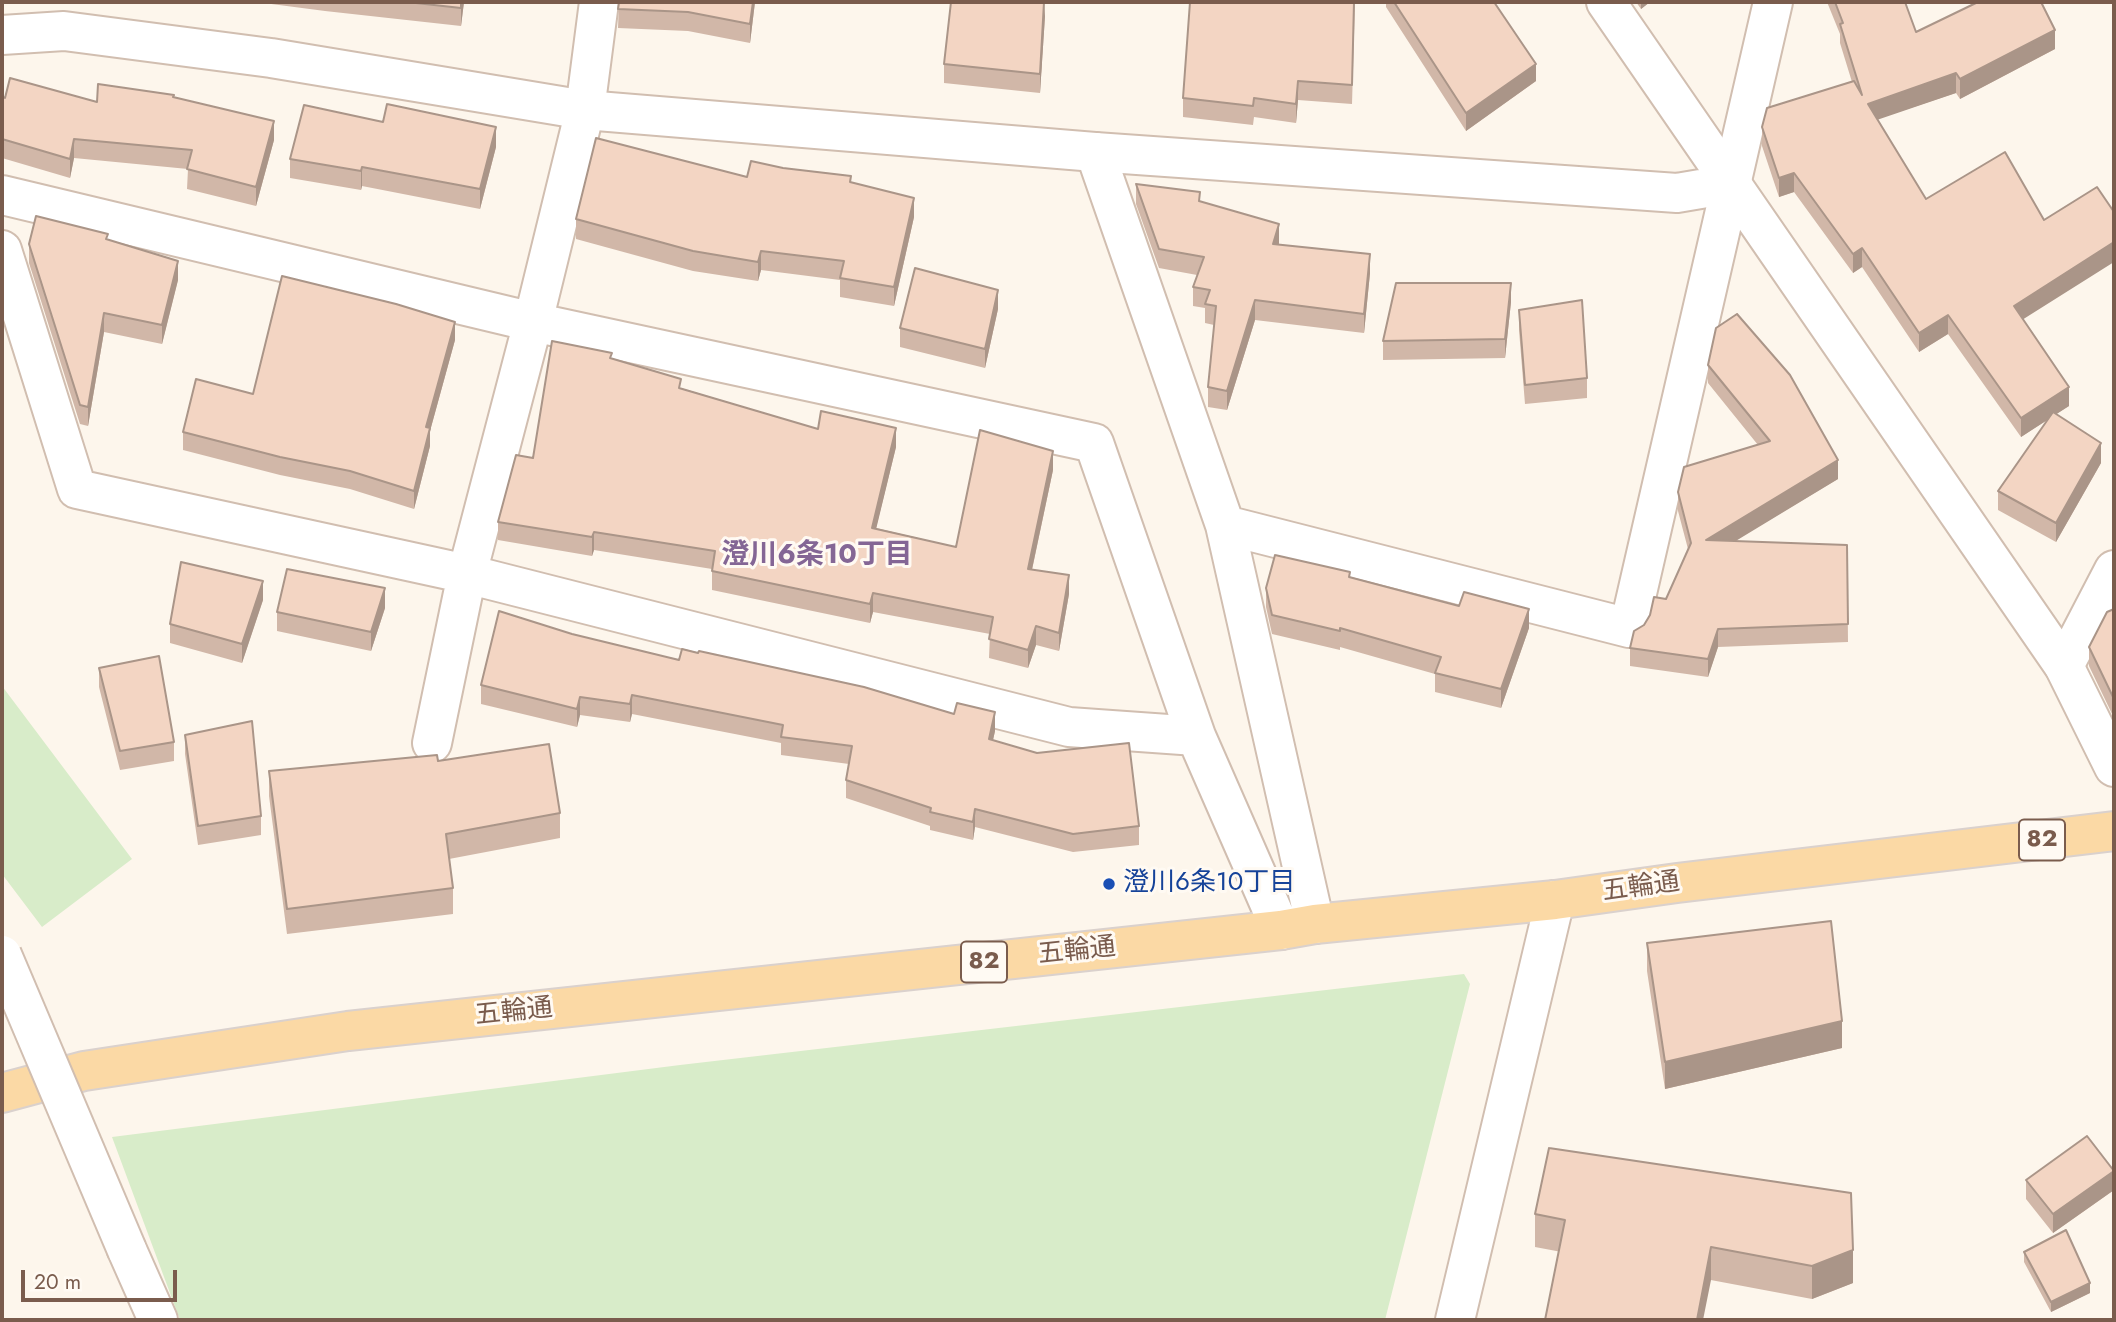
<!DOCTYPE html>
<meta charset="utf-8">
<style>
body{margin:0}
#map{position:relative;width:2116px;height:1322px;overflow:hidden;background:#fdf6ec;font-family:Jost,sans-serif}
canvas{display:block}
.frame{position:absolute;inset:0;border:4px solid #7a5c4d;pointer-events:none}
.scale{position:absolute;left:21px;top:1270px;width:156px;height:32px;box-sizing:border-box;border:4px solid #7a5c4d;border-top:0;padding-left:9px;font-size:21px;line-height:24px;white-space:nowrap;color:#7a5c4d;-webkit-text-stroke:5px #fffaf3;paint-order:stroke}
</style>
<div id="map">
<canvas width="2116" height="1322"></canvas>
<div class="frame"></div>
<div class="scale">20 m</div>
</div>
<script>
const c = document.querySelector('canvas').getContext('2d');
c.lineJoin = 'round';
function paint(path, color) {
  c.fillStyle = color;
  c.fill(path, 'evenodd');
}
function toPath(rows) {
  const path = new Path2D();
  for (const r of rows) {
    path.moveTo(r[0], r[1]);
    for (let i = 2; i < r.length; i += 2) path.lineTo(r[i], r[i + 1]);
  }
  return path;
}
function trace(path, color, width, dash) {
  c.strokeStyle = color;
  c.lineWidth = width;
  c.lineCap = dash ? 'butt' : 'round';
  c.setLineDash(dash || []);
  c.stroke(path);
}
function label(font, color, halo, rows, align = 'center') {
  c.font = font + ' Jost,"Noto Sans JP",sans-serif';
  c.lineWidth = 6;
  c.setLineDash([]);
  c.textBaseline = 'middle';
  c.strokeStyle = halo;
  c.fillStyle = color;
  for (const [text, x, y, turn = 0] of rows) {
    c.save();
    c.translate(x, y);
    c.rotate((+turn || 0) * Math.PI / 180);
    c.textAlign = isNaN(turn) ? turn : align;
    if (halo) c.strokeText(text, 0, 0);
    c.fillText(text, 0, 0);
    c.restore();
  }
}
paint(toPath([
 [2,686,132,859,42,927,2,874],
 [1464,974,1470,984,1385,1320,180,1320,112,1137,680,1065]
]), '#d8ecc9');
const minor = toPath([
 [1095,152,1225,525,1315,924],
 [2,195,533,322,1094,443,1196,736],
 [2,250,77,489,467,574,1069,727,1196,736,1281,930],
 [1225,525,1629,628,1773,2],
 [2064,666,2114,570],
 [432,743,467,574,533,322,585,110,599,2],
 [127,1250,158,1320],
 [1455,1320,1555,900]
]);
const tertiary = toPath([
 [1606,2,2064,666,2114,767],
 [2,35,64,31,271,58,585,110,1095,152,1677,193,1730,184]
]);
const primary = toPath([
 [2,1093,84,1071,348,1031,1281,930,1315,924,1555,900,1677,883,2114,831]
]);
trace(minor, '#d1beb0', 42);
trace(tertiary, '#d1beb0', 42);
trace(primary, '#dad1cd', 42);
trace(minor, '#fff', 38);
trace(tertiary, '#fff', 38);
trace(primary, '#fbd9a5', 38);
const minorBridge = toPath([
 [2,955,127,1250]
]);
trace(minorBridge, '#d1beb0', 42, []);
trace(minorBridge, '#fff', 38);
paint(toPath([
 [256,2,464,2,461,26,325,11],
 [619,2,755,2,750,43,688,31,618,28],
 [1171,2,1355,2,1352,104,1298,100,1296,123,1254,117,1253,125,1183,117,1183,98,1190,4],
 [1386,2,1494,2,1536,81,1466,131,1386,7],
 [1636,2,1650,2,1641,9],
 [1827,2,1905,2,1916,32,2055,49,1960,99,1956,93,1877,119,1926,199,2023,319,2069,406,2056,414,2101,463,2056,542,1998,510,1998,491,2047,420,2021,437,1948,334,1919,352,1862,267,1853,273,1794,192,1779,197,1762,146,1762,127,1852,82,1840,43,1840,34],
 [1045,16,1040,93,944,83,944,64],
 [2,96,5,98,97,102,174,97,274,140,256,206,187,189,188,169,74,158,70,178,2,158],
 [496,147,480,209,362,186,361,190,290,178,290,159],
 [747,177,851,182,914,217,894,306,840,297,840,280,761,270,758,281,693,271,576,239,576,219],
 [1136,184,1200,201,1279,243,1279,244,1370,273,1364,333,1255,320,1227,410,1208,407,1208,387,1214,325,1205,323,1205,308,1193,306,1193,287,1197,275,1159,268,1136,204],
 [108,240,178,280,162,344,104,332,88,426,80,424,29,263,29,244],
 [1511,302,1505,358,1383,360,1383,341],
 [998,309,985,368,900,347,900,328],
 [1519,310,1587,378,1587,398,1525,404,1519,330],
 [455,340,430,431,430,446,414,509,350,489,280,475,183,450,183,432,253,394],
 [612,358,681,388,818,429,896,447,876,528,956,547,1053,470,1032,570,1069,594,1059,651,1036,645,1028,668,989,658,990,634,873,612,870,623,712,590,712,569,594,550,592,556,498,540,498,522,533,458],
 [1708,365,1838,479,1734,541,1847,545,1848,642,1718,647,1708,677,1630,666,1630,648,1644,625,1666,599,1688,549,1678,511,1678,492,1758,445,1708,383],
 [1350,577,1529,628,1501,708,1435,692,1435,674,1340,647,1340,650,1272,634,1266,607,1266,588],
 [263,600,242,663,170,643,170,624],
 [385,608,371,651,277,631,277,612],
 [2114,609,2114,718,2089,666,2089,647],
 [572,634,679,660,995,731,993,740,1139,826,1139,845,1073,852,975,827,973,840,930,830,930,826,846,798,846,780,849,764,781,755,781,743,632,714,630,722,580,715,577,727,481,704,481,685],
 [99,668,174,742,174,761,120,770,99,687],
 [185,735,261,816,261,835,198,845,185,754],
 [438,761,560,813,560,838,449,859,453,888,453,914,287,934,269,796,269,771],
 [1647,943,1842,1048,1665,1089,1647,971],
 [1549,1148,1853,1283,1812,1299,1535,1247,1535,1214],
 [2026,1180,2114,1190,2053,1233,2026,1199],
 [2024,1252,2090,1293,2051,1312,2024,1262]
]), '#d1b7a8');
paint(toPath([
 [461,2,464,2,461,26],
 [753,2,755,2,750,43,750,24],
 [1044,2,1045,16,1040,93,1040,74],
 [1641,2,1650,2,1641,9],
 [2055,30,2055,49,1960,99,1960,79],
 [1536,64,1536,81,1466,131,1466,113],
 [1956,73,1956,93,1868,123,1868,104],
 [1298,81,1298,100,1296,123,1296,104],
 [274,121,274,140,256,206,256,187],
 [496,127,496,147,480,209,480,189],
 [74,139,74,158,70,178,70,159],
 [362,167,362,186,361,190,361,171],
 [1794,173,1794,192,1779,197,1779,178],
 [914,198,914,217,894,306,894,287],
 [1279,224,1279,243,1273,263,1273,244],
 [2114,242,2114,262,2014,325,2014,306],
 [1862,248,1862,267,1853,273,1853,254],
 [761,251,761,270,758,281,758,262],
 [1370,254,1370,273,1364,333,1364,314],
 [178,261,178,280,162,344,162,325],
 [1511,283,1511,302,1505,358,1505,339],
 [998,290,998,309,985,368,985,349],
 [1255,300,1255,320,1227,410,1227,391],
 [104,313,104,332,88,426,88,407],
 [1948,315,1948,334,1919,352,1919,333],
 [455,322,455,340,430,431,430,446,414,509,414,491,426,427],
 [2069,387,2069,406,2021,437,2021,418],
 [896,428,896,447,872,546,872,528],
 [2101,443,2101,463,2056,542,2056,523],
 [1053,451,1053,470,1028,588,1028,569],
 [1838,460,1838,479,1706,559,1706,540],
 [594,532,594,550,592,556,592,537],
 [1069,575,1069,594,1059,651,1059,633],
 [263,581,263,600,242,663,242,644],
 [385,588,385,608,371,651,371,632],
 [873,593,873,612,870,623,870,604],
 [1529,609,1529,628,1501,708,1501,689],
 [1036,626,1036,645,1028,668,1028,650],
 [1718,629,1718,647,1708,677,1708,659],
 [632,695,632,714,630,722,630,704],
 [580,697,580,715,577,727,577,709],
 [995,712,995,731,989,758,989,739],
 [975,809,975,827,973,840,973,822],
 [1842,1021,1842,1048,1665,1089,1665,1062],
 [2114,1171,2114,1190,2053,1233,2053,1214],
 [1711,1247,1711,1280,1703,1320,1697,1320],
 [1853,1250,1853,1283,1812,1299,1812,1266],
 [2090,1283,2090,1293,2051,1312,2051,1302]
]), '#aa9588');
const building = toPath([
 [407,2,461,2,461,8,407,2],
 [619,2,753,2,750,24,688,12,618,9,619,2],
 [951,2,1044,2,1040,74,944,64,951,2],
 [1190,2,1354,2,1352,85,1298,81,1296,104,1254,98,1253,106,1183,98,1190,2],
 [1394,2,1494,2,1536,64,1466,113,1394,2],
 [1835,2,1905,2,1916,32,1978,2,2041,2,2055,30,1960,79,1956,73,1868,104,1926,199,2005,152,2044,220,2097,187,2114,212,2114,242,2014,306,2069,387,2021,418,1948,315,1919,333,1862,248,1853,254,1794,173,1779,178,1762,127,1767,108,1854,81,1862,95,1840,24,1843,23,1835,2],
 [10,78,97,102,98,84,174,95,173,97,274,121,256,187,187,169,192,150,74,139,70,159,2,139,2,96,5,98,10,78],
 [387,104,496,127,480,189,362,167,361,171,290,159,304,105,383,122,387,104],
 [596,138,747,177,751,161,783,168,851,176,850,182,914,198,894,287,840,278,844,261,761,251,758,262,693,251,576,219,596,138],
 [1136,184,1200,192,1199,201,1279,224,1273,244,1370,254,1364,314,1255,300,1227,391,1208,387,1216,306,1205,304,1210,290,1193,287,1204,257,1159,249,1136,184],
 [36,216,108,234,106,239,178,261,162,325,104,313,88,407,80,405,29,244,36,216],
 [915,268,998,290,985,349,900,328,915,268],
 [282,276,396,304,455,322,426,427,430,428,414,491,350,471,280,457,183,432,196,379,253,394,282,276],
 [1396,283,1511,283,1505,339,1383,341,1396,283],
 [1582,300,1587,378,1525,385,1519,310,1582,300],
 [1737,314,1790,375,1838,460,1706,540,1847,545,1848,624,1718,629,1708,659,1630,648,1634,631,1644,625,1650,615,1654,597,1666,599,1691,543,1678,492,1684,467,1770,441,1708,365,1716,328,1737,314],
 [552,341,612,353,610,358,681,379,679,388,818,429,821,411,896,428,872,528,956,547,980,430,1053,451,1028,569,1069,575,1059,633,1036,626,1028,650,989,639,993,617,873,593,870,604,712,571,715,551,594,532,592,537,498,522,516,455,533,458,552,341],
 [2053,412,2101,443,2056,523,1998,491,2053,412],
 [1275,555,1350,572,1349,577,1459,606,1464,592,1529,609,1501,689,1435,673,1441,657,1340,628,1340,631,1272,615,1266,588,1275,555],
 [181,562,263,581,242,644,170,624,181,562],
 [287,569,385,588,371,632,277,612,287,569],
 [2114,609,2114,699,2089,647,2107,612,2114,609],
 [499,611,572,634,679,660,682,649,698,653,699,651,864,687,954,714,957,703,995,712,989,739,1037,753,1129,743,1139,826,1073,834,975,809,973,822,930,812,931,808,846,780,852,746,781,737,783,725,632,695,630,704,580,697,577,709,481,685,499,611],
 [159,656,174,742,120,751,99,668,159,656],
 [252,721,261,816,198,826,185,735,252,721],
 [549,744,560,813,446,834,453,888,287,909,269,771,437,755,438,761,549,744],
 [1831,921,1842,1021,1665,1062,1647,943,1831,921],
 [2087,1136,2114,1171,2053,1214,2026,1180,2087,1136],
 [1549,1148,1851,1193,1853,1250,1812,1266,1711,1247,1697,1320,1545,1320,1565,1220,1535,1214,1549,1148],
 [2066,1230,2090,1283,2051,1302,2024,1252,2066,1230]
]);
paint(building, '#f3d5c3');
trace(building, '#aa9588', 2);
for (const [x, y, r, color] of [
 [1109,884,7,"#1a4fb4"]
]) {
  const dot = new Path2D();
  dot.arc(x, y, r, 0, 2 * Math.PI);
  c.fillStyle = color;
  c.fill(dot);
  trace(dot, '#fffaf3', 2.5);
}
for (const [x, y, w] of [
 [2042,840,46],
 [984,962,46]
]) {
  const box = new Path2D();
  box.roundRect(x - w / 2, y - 20.5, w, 41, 5);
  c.fillStyle = '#fffaf3';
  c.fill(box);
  trace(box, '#7a5c4d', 2);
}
label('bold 24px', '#7a5c4d', null, [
 ["82",2042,840],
 ["82",984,962]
]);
label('26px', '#164399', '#fffaf3', [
 ["澄川6条10丁目",1123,884]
], 'left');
label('26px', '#7a5c4d', '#fffaf3', [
 ["五輪通",1641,888,-8],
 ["五輪通",1077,952,-6],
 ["五輪通",514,1013,-6]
]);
label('bold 28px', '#846695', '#fffaf3', [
 ["澄川6条10丁目",817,556]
]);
</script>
